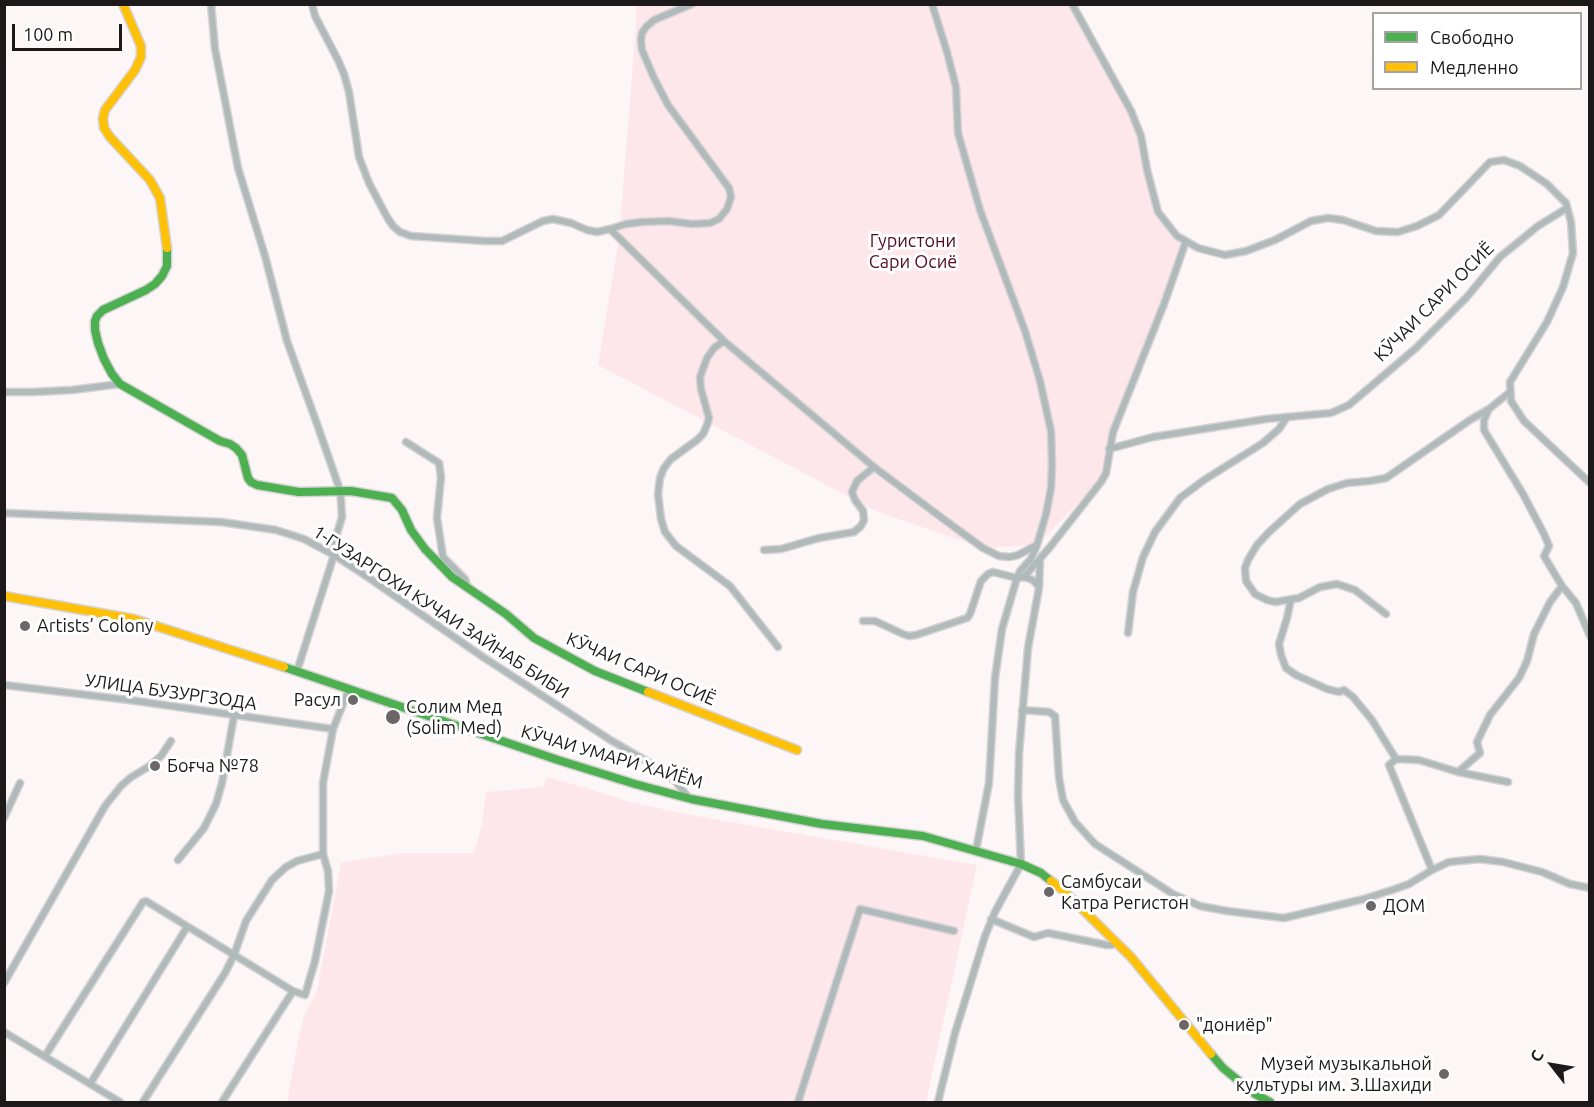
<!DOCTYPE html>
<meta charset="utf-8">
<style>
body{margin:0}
#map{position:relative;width:1594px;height:1107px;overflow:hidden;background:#fcf6f7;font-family:Ubuntu,sans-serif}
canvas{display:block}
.frame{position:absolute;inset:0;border:6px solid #1d191a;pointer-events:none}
.legend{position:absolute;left:1372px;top:12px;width:210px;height:78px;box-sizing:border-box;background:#fff;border:2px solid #a5a3a3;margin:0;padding:8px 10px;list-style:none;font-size:18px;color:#1d191a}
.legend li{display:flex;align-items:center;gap:12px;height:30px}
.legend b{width:30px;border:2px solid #a5a3a3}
.north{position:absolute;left:1522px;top:1035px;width:60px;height:60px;-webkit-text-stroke:4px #fff;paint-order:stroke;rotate:301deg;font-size:16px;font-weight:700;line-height:24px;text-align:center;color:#1d191a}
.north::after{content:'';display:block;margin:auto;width:21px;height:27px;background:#1d191a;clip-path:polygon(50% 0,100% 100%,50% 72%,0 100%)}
.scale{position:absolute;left:12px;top:24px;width:110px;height:27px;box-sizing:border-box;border:3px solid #1d191a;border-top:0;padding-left:8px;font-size:18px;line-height:21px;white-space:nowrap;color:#1d191a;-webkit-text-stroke:4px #fff;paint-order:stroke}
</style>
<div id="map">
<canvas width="1594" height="1107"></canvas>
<div class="frame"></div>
<ul class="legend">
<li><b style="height:8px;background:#4caf50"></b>Свободно</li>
<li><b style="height:8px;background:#ffc107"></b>Медленно</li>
</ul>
<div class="north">С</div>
<div class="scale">100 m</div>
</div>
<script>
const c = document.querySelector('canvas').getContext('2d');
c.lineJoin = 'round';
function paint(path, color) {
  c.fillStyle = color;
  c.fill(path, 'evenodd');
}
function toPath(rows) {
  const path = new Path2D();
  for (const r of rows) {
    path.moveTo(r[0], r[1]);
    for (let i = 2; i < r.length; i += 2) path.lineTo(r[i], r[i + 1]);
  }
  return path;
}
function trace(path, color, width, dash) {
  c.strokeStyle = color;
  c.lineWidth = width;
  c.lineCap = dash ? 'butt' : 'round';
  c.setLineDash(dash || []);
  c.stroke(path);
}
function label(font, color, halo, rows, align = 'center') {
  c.font = font + ' Ubuntu,sans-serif';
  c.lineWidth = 6;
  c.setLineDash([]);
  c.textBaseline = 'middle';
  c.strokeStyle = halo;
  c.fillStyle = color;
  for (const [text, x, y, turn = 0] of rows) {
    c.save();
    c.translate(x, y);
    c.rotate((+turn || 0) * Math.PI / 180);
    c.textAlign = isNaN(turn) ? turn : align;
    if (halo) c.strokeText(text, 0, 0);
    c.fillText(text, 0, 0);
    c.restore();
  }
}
paint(toPath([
 [636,5,1078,5,1099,54,1141,136,1158,212,1186,241,1113,431,1103,478,1037,545,983,548,878,512,598,365,619,238,636,24],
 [547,777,593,790,630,802,685,814,977,865,926,1102,287,1102,299,1035,304,1016,317,991,341,863,402,853,474,853,482,824,486,792,543,787]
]), '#fde7eb');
const street = toPath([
 [211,4,215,49,238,168,265,256,287,341,317,424,340,490,341,500,342,517,335,540,334,555,297,671],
 [312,4,315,16,338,60,344,74,349,92,359,157,369,183,387,217,393,226,400,232,411,236,485,241,502,241,543,221,553,219,571,223,587,230,597,232,610,229],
 [692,4,654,20,646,27,642,33,641,40,642,50,654,78,668,105,729,188,731,197,727,209,719,219,710,223,692,224,668,221,642,222,626,224,610,229,724,341,874,467,942,518,983,548,999,556,1010,557,1018,555,1037,545],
 [932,4,947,52,956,87,958,133,980,210,1025,331,1040,381,1051,431,1052,464,1051,488,1046,514,1037,545,1031,559,1020,571,1017,578,1002,629,995,678,989,783,976,850],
 [1072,4,1131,111,1141,136,1147,170,1158,212,1177,236,1198,248,1225,255,1246,251,1275,240,1311,221,1328,218,1343,220,1376,231,1398,232,1417,226,1439,215,1490,162,1504,160,1520,166,1547,184,1566,203,1571,222,1573,253,1563,287,1547,322,1510,382,1511,401,1524,421,1590,483],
 [724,341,714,348,707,358,700,377,701,389,709,418,707,425,703,434,697,440,671,459,664,468,660,478,658,494,661,519,665,532,676,546,730,586,778,647],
 [4,392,34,392,72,390,120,384],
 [1510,392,1489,409,1484,420,1484,430,1523,494,1544,534,1549,546,1544,556,1562,586,1576,603,1590,636],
 [406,442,439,463,441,477,437,518,443,557,465,579,468,588],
 [1109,449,1153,437,1266,419,1331,413,1349,405,1416,348,1466,298,1500,257,1538,226,1567,208],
 [4,513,221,522,276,530,304,539,334,555,369,578,483,657,612,741,662,770,676,782,689,798],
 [764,550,781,549,819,538,854,532,861,526,864,520,863,511,855,500,852,492,857,481,874,467],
 [1024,577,1050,547,1101,482,1106,473,1113,432,1164,304,1186,241],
 [1291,599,1287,618,1279,644,1281,655,1286,668,1296,675,1327,689,1339,692,1344,690,1353,697,1372,720,1396,759,1419,760,1458,772,1508,782],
 [1386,614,1355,590,1337,584,1320,587,1299,598,1275,602,1267,600,1255,594,1246,581,1245,568,1248,560,1257,545,1269,532,1300,504,1328,489,1347,483,1370,481,1386,478,1470,420,1489,409],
 [863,621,875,621,903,634,909,636,916,635,967,618,970,614,981,581,988,574,993,572,1017,578,1024,577,1033,580,1039,587],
 [1128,633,1133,592,1143,557,1155,532,1180,498,1204,480,1263,443,1279,429,1287,417],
 [4,685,129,700,333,729],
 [1022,710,1049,712,1055,716,1059,778,1063,800,1075,822,1095,844,1173,894,1200,906,1227,911,1284,918,1364,899,1392,890,1409,884,1432,870,1449,862,1480,859,1503,862,1542,872,1570,884,1590,888],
 [1396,759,1389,765,1432,870],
 [1458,772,1480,753,1477,742,1490,715,1519,678,1527,661,1534,634,1550,602,1562,586],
 [4,818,20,783],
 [178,860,204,828,216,804,222,783,234,716],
 [991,919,1034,937,1048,933,1107,945,1112,945,1116,942],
 [4,983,105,806,121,786,130,778,151,765,161,756,171,741],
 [4,1032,120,1102],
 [45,1056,143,902,146,901,293,991,305,995,315,961,329,891,328,871,323,854,323,783,333,729,349,689],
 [90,1084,187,927],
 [143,1102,225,973,234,955,246,921,272,880,286,867,297,861,323,854],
 [222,1102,293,991],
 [798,1102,860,909,954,931],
 [938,1102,955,1033,985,936,995,912,1021,864,1018,796,1019,753,1028,648,1039,588,1040,559]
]);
const fast = toPath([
 [167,248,167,266,162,276,155,284,146,290,103,310,97,316,95,321,95,330,98,343,104,359,112,374,120,384,220,441,230,444,236,448,242,455,248,478,251,482,257,485,299,492,351,491,392,498,402,510,411,530,425,549,452,577,506,614,534,638,595,671,648,692],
 [284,667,558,760,635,784,691,799,822,824,923,836,1021,864,1041,873,1051,881],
 [1211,1054,1223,1068,1255,1094,1270,1102]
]);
const slow = toPath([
 [123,4,141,46,141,57,135,70,105,110,103,118,104,128,110,137,150,180,160,198,167,248],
 [4,596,134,619,284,667],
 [648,692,797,750],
 [1051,881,1063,890,1131,957,1211,1054]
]);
trace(street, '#d7d3d4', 9);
trace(fast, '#d7d3d4', 11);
trace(slow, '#d7d3d4', 11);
trace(street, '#b1baba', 6);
trace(fast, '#4caf50', 8);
trace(slow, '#ffc107', 8);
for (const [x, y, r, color] of [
 [25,626,6,"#6b6667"],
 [353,700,6,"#6b6667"],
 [393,717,8,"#6b6667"],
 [155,766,6,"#6b6667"],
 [1049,892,6,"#6b6667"],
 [1371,906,6,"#6b6667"],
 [1184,1025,6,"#6b6667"],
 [1444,1074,6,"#6b6667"]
]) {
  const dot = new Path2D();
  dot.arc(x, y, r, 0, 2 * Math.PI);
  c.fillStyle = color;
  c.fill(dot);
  trace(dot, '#fff', 2);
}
label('18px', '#520b25', '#fff', [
 ["Гуристони",913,241],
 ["Сари Осиё",913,262]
]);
label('18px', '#1d191a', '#fff', [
 ["КӮЧАИ САРИ ОСИЁ",1434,302,-45],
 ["1-ГУЗАРГОХИ КУЧАИ ЗАЙНАБ БИБИ",441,612,33],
 ["КӮЧАИ САРИ ОСИЁ",641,669,23],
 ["УЛИЦА БУЗУРГЗОДА",171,692,8],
 ["КӮЧАИ УМАРИ ХАЙЁМ",612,757,16]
]);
label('18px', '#1d191a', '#fff', [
 ["Artists’ Colony",37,626],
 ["Расул",341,700,"right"],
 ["Солим Мед",406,707],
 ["(Solim Med)",406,728],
 ["Боғча №78",167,766],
 ["Самбусаи",1061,882],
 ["Катра Регистон",1061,903],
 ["ДОМ",1383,906],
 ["\"дониёр\"",1196,1025],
 ["Музей музыкальной",1432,1064,"right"],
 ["культуры им. З.Шахиди",1432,1085,"right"]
], 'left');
</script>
